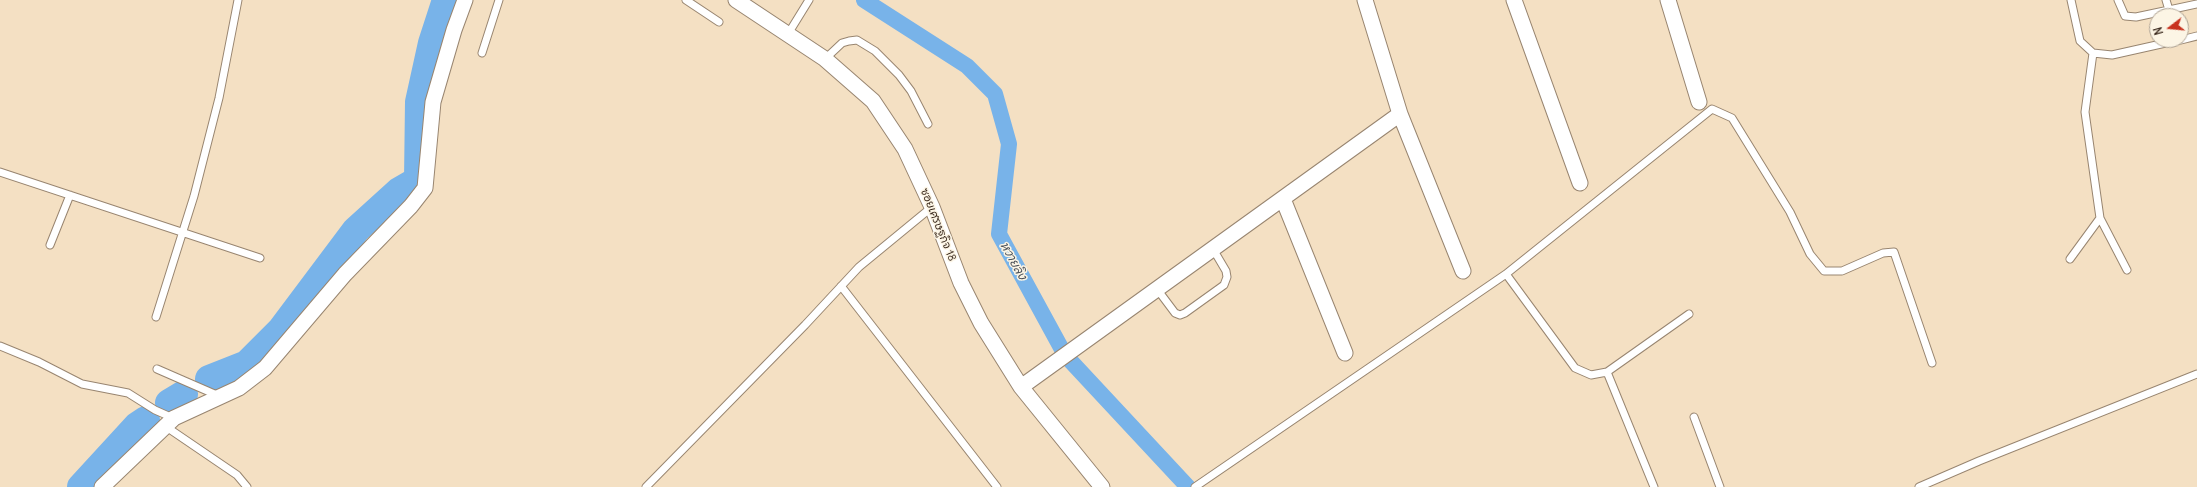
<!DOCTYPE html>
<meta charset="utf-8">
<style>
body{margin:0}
#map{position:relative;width:2197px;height:487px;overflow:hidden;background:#f4e0c3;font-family:Delius,sans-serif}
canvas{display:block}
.north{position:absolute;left:2149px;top:8px;width:40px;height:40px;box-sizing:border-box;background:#fcf5e5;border:1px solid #afa495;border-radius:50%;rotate:254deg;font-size:11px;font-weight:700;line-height:16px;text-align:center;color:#3b2a1e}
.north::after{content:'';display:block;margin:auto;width:14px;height:18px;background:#c8321e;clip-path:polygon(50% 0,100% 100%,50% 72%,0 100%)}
</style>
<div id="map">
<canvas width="2197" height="487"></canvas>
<div class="north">N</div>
</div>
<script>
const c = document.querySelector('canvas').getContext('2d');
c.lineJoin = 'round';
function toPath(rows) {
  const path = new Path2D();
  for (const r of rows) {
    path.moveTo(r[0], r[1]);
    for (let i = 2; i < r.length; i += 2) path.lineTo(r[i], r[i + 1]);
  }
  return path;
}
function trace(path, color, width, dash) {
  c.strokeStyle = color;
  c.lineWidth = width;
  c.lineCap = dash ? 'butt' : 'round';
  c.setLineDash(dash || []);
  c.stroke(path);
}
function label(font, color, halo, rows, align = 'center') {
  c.font = font + ' Delius,"Playpen Sans Thai",sans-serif';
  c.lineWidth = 3;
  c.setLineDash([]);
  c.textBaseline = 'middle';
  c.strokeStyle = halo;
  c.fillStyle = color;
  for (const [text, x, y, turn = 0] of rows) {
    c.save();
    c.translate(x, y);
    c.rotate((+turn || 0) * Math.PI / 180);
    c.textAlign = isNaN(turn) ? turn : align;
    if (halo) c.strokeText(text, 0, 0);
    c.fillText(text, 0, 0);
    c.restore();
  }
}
trace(toPath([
 [864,0,967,66,995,94,1009,144,999,234,1065,355,1188,487]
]), '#78b3e9', 16);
trace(toPath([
 [209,379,247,364,281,330,356,230,399,191,418,180,419,102,432,43,446,0],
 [169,403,184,394],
 [81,487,137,426,146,420]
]), '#78b3e9', 28);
const service = toPath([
 [686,0,719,22],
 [2071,0,2080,41,2093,53,2112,55,2179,40],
 [2118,0,2125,16,2136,17,2197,4],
 [2166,0,2169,10],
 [788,34,809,0],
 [2181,40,2197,36],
 [482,53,499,0],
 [825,59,842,43,849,41,857,40,875,51,899,75,911,91,928,124],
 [0,172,260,258],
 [2100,218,2127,270],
 [50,245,70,195],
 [2070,259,2100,218,2085,112,2093,53],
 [1506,274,1575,368,1591,375,1607,372],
 [841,286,997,487],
 [1157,289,1175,313,1180,315,1185,313,1224,285,1227,277,1226,271,1213,249],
 [156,317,194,196,219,98,238,0],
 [0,346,39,362,82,384,128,393,155,410,173,418],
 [157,369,219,396],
 [1694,417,1720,487],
 [165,426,237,475,247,487],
 [646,487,805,325,859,267,932,207],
 [1195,487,1506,274,1712,109,1732,118,1790,212,1810,254,1824,271,1842,271,1883,253,1894,252,1932,363],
 [1654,487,1607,372,1689,314],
 [1919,487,1979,461,2197,374]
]);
const minor = toPath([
 [736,0,825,59,873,101,905,149,932,207,961,283,981,323,1021,387,1102,487],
 [1365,0,1400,114,1463,271],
 [1514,0,1580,183],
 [1668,0,1699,102],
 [1283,199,1345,353],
 [1021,387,1400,114],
 [102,487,174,418,239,388,265,368,345,274,411,206,425,188,433,102,454,30,465,0]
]);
trace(service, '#988570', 9);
trace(minor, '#988570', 17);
trace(service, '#fff', 7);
trace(minor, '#fff', 15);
label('11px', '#3b2a1e', '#fcf5e5', [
 ["ซอยเศรษฐกิจ 18",938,225,68]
]);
label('italic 12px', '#4d535b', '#fcf5e5', [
 ["หวายลิง",1013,261,61]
]);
</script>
